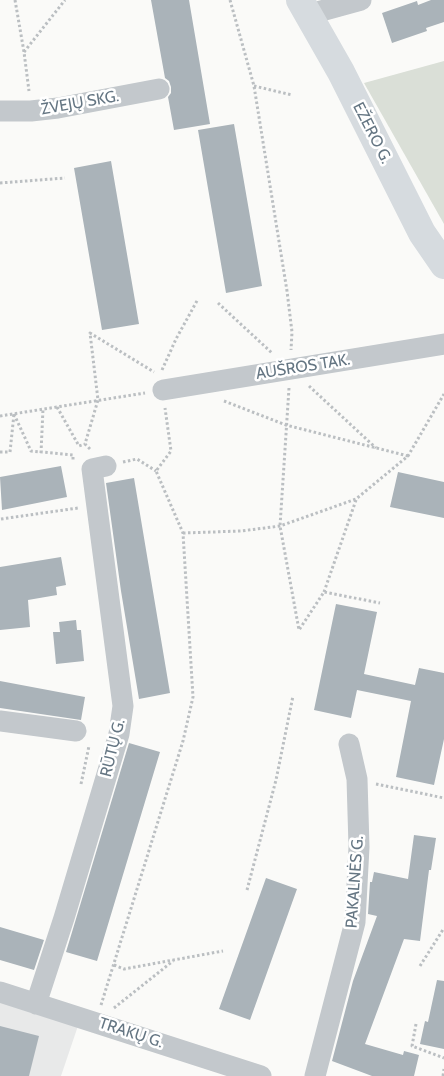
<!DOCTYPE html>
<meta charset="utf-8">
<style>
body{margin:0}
canvas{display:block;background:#fafaf8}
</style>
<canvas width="444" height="1076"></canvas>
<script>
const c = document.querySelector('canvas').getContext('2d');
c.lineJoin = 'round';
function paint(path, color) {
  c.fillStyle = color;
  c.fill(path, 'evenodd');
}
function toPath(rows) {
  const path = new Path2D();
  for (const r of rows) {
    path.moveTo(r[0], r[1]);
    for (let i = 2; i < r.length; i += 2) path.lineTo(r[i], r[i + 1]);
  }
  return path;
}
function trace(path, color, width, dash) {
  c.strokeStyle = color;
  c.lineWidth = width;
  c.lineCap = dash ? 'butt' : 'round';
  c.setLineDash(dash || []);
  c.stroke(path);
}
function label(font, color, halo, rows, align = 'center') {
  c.font = font + ' Cabin,sans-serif';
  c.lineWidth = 5;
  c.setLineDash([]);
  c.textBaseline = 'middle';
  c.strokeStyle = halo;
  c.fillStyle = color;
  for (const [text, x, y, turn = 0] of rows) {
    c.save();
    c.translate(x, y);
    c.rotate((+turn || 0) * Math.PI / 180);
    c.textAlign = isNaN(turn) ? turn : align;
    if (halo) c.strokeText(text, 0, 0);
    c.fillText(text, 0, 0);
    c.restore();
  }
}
paint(toPath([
 [0,992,81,1017,61,1076,0,1076]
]), '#e8e9e9');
paint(toPath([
 [444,61,444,224,364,83]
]), '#dadfd7');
paint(toPath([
 [151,0,189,0,210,124,174,130,168,97,171,93,171,87,169,81,165,78],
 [431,0,444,0,444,22,426,28,427,31,392,43,382,13,417,1,418,5],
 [234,124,262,286,226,293,198,130],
 [111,161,139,324,102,330,74,168],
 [61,466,67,497,2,510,0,477],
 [398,472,444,482,444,518,390,507],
 [134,478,170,693,139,699,121,591,106,483],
 [61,557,66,585,56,587,57,595,28,600,30,627,0,630,0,567],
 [336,604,377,612,364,674,415,685,419,668,444,673,444,739,434,785,396,777,411,701,357,690,351,718,314,710],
 [76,620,77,630,81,630,84,661,56,664,53,632,60,632,59,622],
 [0,681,85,697,81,720,0,708],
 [129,743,160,752,97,961,66,952],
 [414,835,436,838,431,870,429,870,420,941,404,939,365,1044,403,1055,404,1051,419,1055,414,1076,372,1076,332,1061,353,981,377,916,368,914,370,882,372,882,374,872,408,879],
 [266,878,297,889,250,1020,219,1009],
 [0,927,44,940,34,970,0,960],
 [437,980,444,981,444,1049,420,1044,425,1021,428,1022],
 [0,1026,39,1036,29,1076,0,1076]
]), '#aab3b9');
trace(toPath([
 [15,0,24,52,29,91],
 [230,0,254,86,287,291,292,332,291,350],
 [24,52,65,0],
 [254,86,292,95],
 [0,183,65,178],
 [218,303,272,353],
 [162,370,176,339,198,299],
 [309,386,376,448],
 [289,388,280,526,299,630,324,592,380,603],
 [224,401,286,425,408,456],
 [57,407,79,446,85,444],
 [14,414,31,451,73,455,73,460],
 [0,416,145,393],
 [90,449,85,444,98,400,90,333,154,372],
 [0,452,10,452,14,414],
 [41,453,43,409],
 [123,462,137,459,156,471],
 [1,519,78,508],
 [183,533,241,531,280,526,356,499,408,456,444,394],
 [324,592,356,500],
 [81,784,89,746],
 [376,784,444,798],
 [247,890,276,780,293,696],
 [114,965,124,969,223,951],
 [420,966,444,928],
 [101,1005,183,741,193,697,183,533,156,471,171,451,165,408],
 [114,1008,173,961],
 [416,1024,412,1046,444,1058],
 [443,1076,444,1069]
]), '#bbbfc2', 3, [2.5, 2.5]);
trace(toPath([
 [310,14,361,0],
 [0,111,31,111,58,108,159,89],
 [163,390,444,344],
 [0,721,76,731],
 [0,992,261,1076],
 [36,1004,64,918,119,734,123,706,92,469,106,466],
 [315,1076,355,922,359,847,357,779,349,744]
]), '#c3c8cc', 21);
trace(toPath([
 [300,0,341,72,422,233,444,265]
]), '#d6dbdf', 28);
label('16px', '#657683', '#fff', [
 ["ŽVEJŲ SKG.",80,103,-10],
 ["EŽERO G.",372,133,63],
 ["AUŠROS TAK.",303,367,-9],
 ["RŪTŲ G.",113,748,-76],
 ["PAKALNĖS G.",355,882,-86],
 ["TRAKŲ G.",131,1033,18]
]);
</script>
